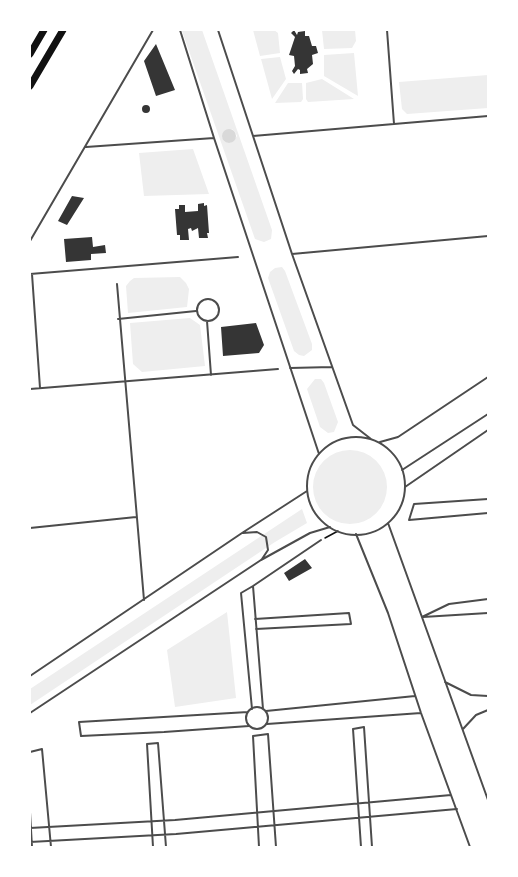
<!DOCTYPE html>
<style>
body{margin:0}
#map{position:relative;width:518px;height:877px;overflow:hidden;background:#fff;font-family:"PT Sans Narrow",sans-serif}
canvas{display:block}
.frame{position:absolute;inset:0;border:31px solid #fff;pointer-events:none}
</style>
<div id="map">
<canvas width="518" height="877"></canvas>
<div class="frame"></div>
</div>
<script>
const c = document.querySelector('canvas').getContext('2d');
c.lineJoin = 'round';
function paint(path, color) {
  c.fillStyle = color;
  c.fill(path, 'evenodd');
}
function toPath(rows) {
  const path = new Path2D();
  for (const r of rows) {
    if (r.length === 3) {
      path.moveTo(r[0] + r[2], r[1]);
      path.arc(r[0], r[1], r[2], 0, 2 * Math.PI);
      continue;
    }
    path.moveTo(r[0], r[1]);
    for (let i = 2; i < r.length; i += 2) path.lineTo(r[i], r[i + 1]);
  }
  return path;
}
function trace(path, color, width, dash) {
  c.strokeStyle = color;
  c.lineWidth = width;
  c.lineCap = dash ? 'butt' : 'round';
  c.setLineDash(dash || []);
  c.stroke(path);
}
paint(toPath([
 [202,30,272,230,271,239,264,242,255,239,182,31],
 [232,129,235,132,237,136,231,143,228,143,224,141,222,137],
 [253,30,274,30,278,33,280,53,260,56],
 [322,30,355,30,356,41,352,48,324,49],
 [354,53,358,96,324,76,324,55],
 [280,57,286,79,272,99,261,59],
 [488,75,488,108,407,114,402,109,399,82],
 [322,79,354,99,308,102,306,99,306,83],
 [288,83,302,83,303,99,301,102,275,103],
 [193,149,209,194,144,196,139,153],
 [282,267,285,271,312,344,312,350,304,356,299,355,294,351,268,278,270,272,275,268],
 [180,277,186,283,189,289,187,307,128,313,126,286,130,281,134,278],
 [190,318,200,325,205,366,142,372,133,364,130,323],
 [315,379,321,379,324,383,338,422,334,432,328,433,320,427,307,389],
 [350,487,37],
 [302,509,307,523,275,542,30,705,30,689],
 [227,612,236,698,175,707,167,650]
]), '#eee');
paint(toPath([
 [229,136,7]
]), '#d9d9d9');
paint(toPath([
 [294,30,297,35,298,32,305,31,305,36,309,36,312,46,316,46,318,53,312,55,313,64,307,69,308,73,300,74,300,70,298,69,294,74,292,71,295,66,294,56,289,55,295,37,291,33],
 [156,44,175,90,156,96,144,61],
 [146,109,4],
 [72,196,84,198,67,225,58,221],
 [204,203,204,206,207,205,209,233,207,233,208,238,199,238,198,228,192,231,191,228,188,229,189,240,180,240,180,235,177,235,175,209,179,209,179,205,185,205,185,212,198,211,198,204],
 [92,237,93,247,105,245,106,253,91,254,91,260,66,262,64,239],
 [256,323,264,345,259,353,223,356,221,327],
 [305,559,312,568,289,581,284,573]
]), '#353535');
trace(toPath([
 [325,538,338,531]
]), '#111', 1.5);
trace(toPath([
 [180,30,214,138,319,454],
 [218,30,292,254,353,425,371,439],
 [387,30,394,124],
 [253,136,488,116],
 [86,147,214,138],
 [30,241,153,30],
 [292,254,488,236],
 [30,274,238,257],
 [32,274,40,388],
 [117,284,144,600],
 [208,310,11],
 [118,319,196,311],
 [207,321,211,375],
 [290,368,332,367],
 [30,389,278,369],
 [356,486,49],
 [380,442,398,437,488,377],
 [402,470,488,414],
 [405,487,488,430],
 [488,499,414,504,409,520,488,513],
 [388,523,488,800],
 [30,528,136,517],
 [243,533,257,532,266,537,268,550,262,559],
 [356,534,388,613,421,713,470,847],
 [253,586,321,540],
 [422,617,449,604,488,599],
 [423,617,488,613],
 [255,619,349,613,351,624,256,629],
 [30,676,242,533,307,491],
 [445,682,471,695,488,696],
 [488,697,488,704],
 [257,718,11],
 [252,709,241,593,253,586,263,709],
 [266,711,415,696],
 [248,712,79,722,81,736,164,732,249,726],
 [30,713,261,560,310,533,330,527],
 [267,724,421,713],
 [463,729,476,715,488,710],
 [30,752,42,749,51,847],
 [30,812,32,847],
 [30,828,175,820,451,795],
 [30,842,176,834,457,809],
 [153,847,147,744,158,743,166,847],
 [259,847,253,736,268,734,276,847],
 [361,847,353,729,364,727,372,847]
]), '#4c4c4c', 2);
trace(toPath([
 [30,54,44,30],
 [30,86,63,30]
]), '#111', 7);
</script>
